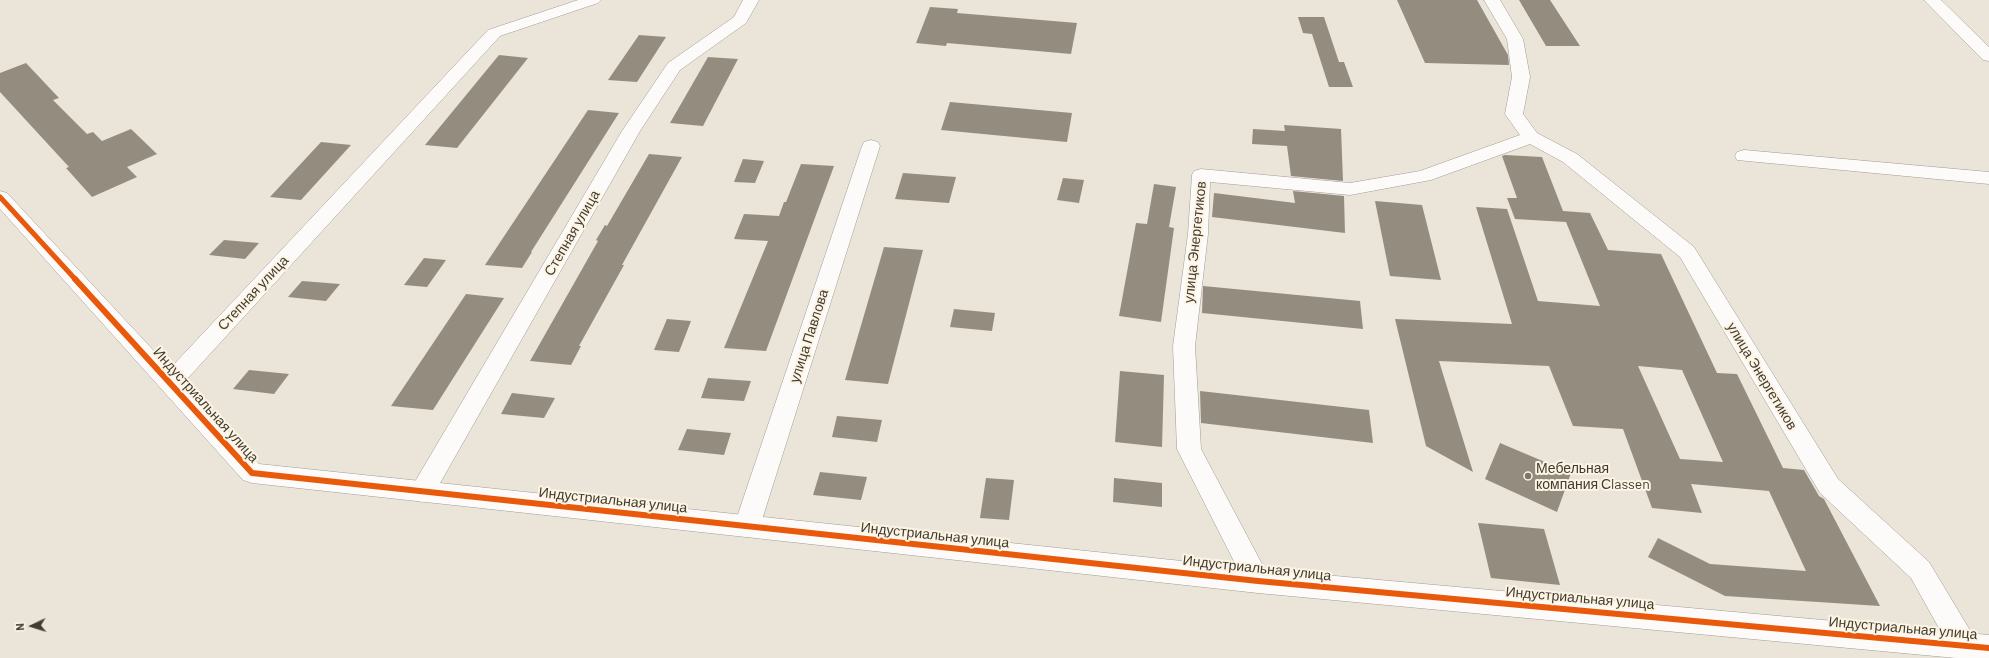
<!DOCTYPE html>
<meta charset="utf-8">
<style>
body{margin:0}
#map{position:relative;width:1989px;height:658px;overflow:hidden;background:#eae4d9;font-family:Barlow,sans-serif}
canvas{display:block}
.north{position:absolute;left:12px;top:606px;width:40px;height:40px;-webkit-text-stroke:3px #fef4e3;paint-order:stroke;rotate:266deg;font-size:11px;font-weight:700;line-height:16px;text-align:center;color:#403c33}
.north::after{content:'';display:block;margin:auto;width:14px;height:18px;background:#403c33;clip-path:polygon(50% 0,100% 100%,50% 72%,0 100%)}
</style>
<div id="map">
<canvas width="1989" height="658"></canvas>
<div class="north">N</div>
</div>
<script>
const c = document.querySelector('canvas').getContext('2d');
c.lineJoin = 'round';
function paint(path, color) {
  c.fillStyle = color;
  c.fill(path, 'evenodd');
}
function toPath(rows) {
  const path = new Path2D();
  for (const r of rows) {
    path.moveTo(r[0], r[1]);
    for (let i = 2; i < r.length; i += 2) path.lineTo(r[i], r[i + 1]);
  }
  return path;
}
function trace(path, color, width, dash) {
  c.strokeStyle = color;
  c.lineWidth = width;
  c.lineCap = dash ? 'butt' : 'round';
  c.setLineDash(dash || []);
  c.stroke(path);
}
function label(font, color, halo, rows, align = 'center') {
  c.font = font + ' Barlow,sans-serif';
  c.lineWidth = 4;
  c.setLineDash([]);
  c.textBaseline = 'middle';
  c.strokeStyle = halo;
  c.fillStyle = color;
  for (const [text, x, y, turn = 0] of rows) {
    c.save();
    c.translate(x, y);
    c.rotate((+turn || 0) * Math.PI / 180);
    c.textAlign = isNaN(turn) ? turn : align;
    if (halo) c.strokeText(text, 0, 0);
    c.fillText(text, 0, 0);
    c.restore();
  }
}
paint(toPath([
 [1397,0,1477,0,1508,55,1509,65,1425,63],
 [1519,0,1550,0,1580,46,1546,46],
 [930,7,958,9,957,13,1077,23,1071,54,947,43,946,46,916,43],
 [1298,17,1324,17,1339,62,1344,62,1353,87,1329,87,1312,34,1303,33],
 [639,35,666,37,637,82,608,80],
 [499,55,528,58,457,148,425,145],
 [708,57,738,59,703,126,670,123],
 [26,63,59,98,53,100,87,134,93,132,102,141,131,129,157,154,127,167,137,177,92,197,66,168,69,167,0,92,0,73],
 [950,102,1072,113,1067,142,941,130],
 [588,110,619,113,531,252,532,252,522,268,485,265],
 [1284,125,1341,129,1343,181,1291,176,1287,146,1252,144,1253,129,1285,131],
 [321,142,351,145,301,200,270,197],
 [649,154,682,157,622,265,624,265,579,346,581,346,571,365,530,361,598,241,596,240,605,225,607,226],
 [1505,155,1542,157,1563,211,1590,213,1608,250,1661,254,1717,373,1737,374,1783,468,1804,470,1819,496,1824,499,1880,606,1725,596,1648,557,1658,538,1710,564,1806,571,1769,491,1691,484,1702,513,1652,508,1623,429,1573,426,1549,366,1439,361,1473,472,1426,446,1395,319,1512,324,1476,207,1507,209,1538,301,1600,306,1566,222,1515,219,1507,198,1517,198,1502,156],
 [1638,366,1682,370,1723,462,1680,459],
 [743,159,764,161,755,183,734,182],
 [801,164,834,166,766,351,724,348,768,241,734,239,744,214,779,216,784,202,786,202],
 [903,173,956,177,949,203,895,199],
 [1063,178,1084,180,1079,203,1057,200],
 [1154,184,1176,187,1169,227,1174,228,1161,322,1119,316,1136,223,1147,224],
 [1293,191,1344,196,1345,233,1212,217,1214,193,1295,203],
 [1375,201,1422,205,1441,280,1390,276],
 [224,240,259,243,245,259,209,255],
 [884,247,923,250,888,384,845,380],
 [424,258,446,260,427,287,404,285],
 [302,281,340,284,326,301,288,297],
 [1203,286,1360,301,1363,329,1202,313],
 [466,294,504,298,433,410,391,406],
 [954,309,995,313,992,331,950,327],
 [667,319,691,321,679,352,654,350],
 [249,370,289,374,274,394,233,389],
 [1120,371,1164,375,1162,447,1115,442],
 [708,378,751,381,744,401,701,398],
 [1200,391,1369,410,1373,443,1201,423],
 [512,393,555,398,544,418,501,414],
 [837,416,882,420,877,442,832,437],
 [687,429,731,433,724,455,678,450],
 [1500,443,1571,473,1557,512,1485,479],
 [820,472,867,477,861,500,813,495],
 [986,478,1014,480,1009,520,980,518],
 [1114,478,1162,483,1162,507,1113,502],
 [1478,523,1544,529,1560,585,1491,578]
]), '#948d7f');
const minor = toPath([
 [578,0,601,0,598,3,500,36,178,389,170,392,162,389,158,383,162,377,488,30,578,0],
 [743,0,759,0,746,23,680,70,640,131,431,499,422,502,413,499,409,492,413,485,622,131,668,63,734,17,743,0],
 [1484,0,1500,0,1523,39,1530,77,1523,114,1537,133,1577,154,1694,247,1838,479,1929,562,1974,637,1978,646,1974,655,1967,658,1954,655,1911,578,1820,493,1680,257,1563,162,1530,144,1431,180,1350,195,1210,182,1208,234,1195,346,1201,449,1271,581,1268,589,1258,593,1248,589,1177,449,1173,346,1188,234,1192,175,1194,171,1201,169,1350,183,1420,171,1520,135,1505,114,1512,77,1507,39,1484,0],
 [1924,0,1941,0,1989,47,1989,61,1983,60,1924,0],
 [871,140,878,142,880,146,760,526,756,534,747,537,738,534,734,526,862,146,864,142,871,140],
 [1744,150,1989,172,1989,184,1737,160,1735,156,1737,152,1744,150]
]);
const tertiary = toPath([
 [0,191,7,193,259,464,1258,569,1989,635,1989,658,1956,658,1258,593,252,483,243,480,0,209,0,191]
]);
trace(minor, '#a19c93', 1);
trace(tertiary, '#a19c93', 1);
paint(minor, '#fcfbf9');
paint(tertiary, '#fcfbf9');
trace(toPath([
 [0,197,76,280]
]), '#e8590c', 5);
trace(toPath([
 [75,279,252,473,1258,581,1989,648]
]), '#e8590c', 6);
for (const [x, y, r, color] of [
 [1528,476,4,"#7c776d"]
]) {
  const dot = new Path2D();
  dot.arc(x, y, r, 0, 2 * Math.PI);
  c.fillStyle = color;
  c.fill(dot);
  trace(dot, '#fef4e3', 1.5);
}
label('14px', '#403c33', '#fef4e3', [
 ["Степная улица",572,233,-60],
 ["улица Энергетиков",1195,242,-84],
 ["Степная улица",253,293,-47],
 ["улица Павлова",809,336,-72],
 ["улица Энергетиков",1762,376,59],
 ["Индустриальная улица",206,405,48],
 ["Индустриальная улица",613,500,6],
 ["Индустриальная улица",935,535,6],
 ["Индустриальная улица",1257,568,6],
 ["Индустриальная улица",1580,598,5],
 ["Индустриальная улица",1903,628,5]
]);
label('14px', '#403c33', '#fef4e3', [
 ["Мебельная",1536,468],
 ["компания Сlassen",1536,484]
], 'left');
</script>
